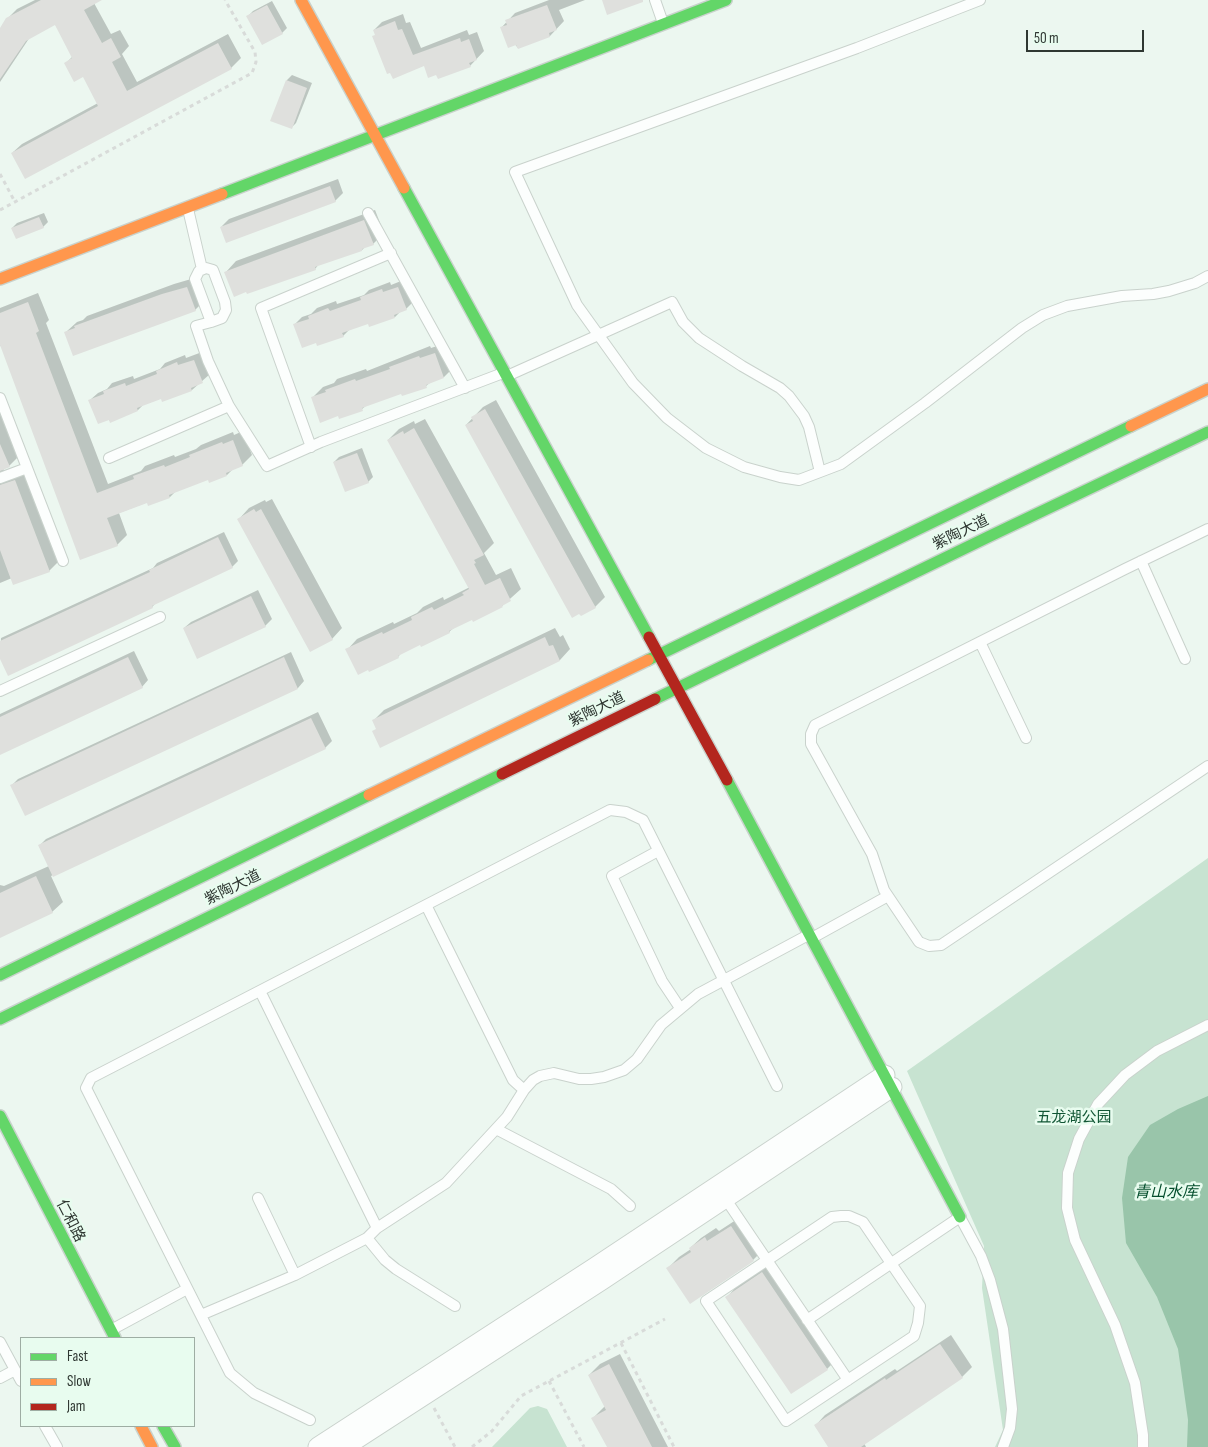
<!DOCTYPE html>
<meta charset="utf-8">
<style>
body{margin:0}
#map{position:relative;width:1208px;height:1447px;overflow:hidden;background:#ecf7f0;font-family:"Sofia Sans Condensed",sans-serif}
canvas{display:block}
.legend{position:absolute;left:20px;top:1337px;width:175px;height:90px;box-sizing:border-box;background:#e8fcef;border:1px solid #9eada3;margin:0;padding:6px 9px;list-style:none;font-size:15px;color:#2f3732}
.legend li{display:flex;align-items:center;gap:10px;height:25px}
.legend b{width:25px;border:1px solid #9eada3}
.scale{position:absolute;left:1026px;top:30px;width:118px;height:22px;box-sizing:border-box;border:2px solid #2f3732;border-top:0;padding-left:6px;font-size:15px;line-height:18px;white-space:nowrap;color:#2f3732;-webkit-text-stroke:4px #e8fcef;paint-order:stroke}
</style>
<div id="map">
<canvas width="1208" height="1447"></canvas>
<ul class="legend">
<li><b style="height:6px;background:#63d668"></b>Fast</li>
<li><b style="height:6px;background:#ff974d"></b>Slow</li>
<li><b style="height:6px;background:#b3261e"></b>Jam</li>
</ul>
<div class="scale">50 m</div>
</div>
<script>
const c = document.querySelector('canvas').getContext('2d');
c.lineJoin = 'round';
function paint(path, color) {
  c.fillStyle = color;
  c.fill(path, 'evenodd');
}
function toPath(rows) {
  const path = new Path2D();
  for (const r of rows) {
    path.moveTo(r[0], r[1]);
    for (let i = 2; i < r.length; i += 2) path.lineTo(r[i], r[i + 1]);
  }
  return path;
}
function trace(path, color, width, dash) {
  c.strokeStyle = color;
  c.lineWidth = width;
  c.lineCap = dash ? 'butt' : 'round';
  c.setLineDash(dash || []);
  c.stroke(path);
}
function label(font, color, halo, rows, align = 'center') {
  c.font = font + ' "Sofia Sans Condensed","Noto Sans SC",sans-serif';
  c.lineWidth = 5;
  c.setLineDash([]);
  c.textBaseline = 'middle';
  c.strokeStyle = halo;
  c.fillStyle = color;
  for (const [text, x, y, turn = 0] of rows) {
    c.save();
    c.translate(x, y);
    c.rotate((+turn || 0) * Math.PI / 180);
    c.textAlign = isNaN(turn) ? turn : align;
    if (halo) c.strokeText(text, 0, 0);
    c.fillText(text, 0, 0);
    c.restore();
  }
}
paint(toPath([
 [1208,858,1208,1447,995,1447,1003,1430,982,1288,984,1246,907,1071],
 [538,1406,547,1409,567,1447,492,1447,530,1408]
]), '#c7e3d1');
paint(toPath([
 [1208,1096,1208,1447,1187,1447,1188,1420,1178,1349,1157,1297,1126,1243,1122,1198,1128,1157,1150,1125,1178,1109]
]), '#99c5aa');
paint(toPath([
 [35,0,99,0,94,3,111,34,120,30,129,46,122,54,137,82,228,34,241,58,231,68,12,153,22,144,98,103,83,75,66,63,73,56,55,24,30,37,0,82,0,30,7,19,17,9],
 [549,0,585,0,559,10,564,21,550,36,518,48,501,28,515,13],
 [272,1,287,28,282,33,248,16,253,11],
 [403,14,406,23,410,22,421,48,467,30,469,35,477,32,484,51,470,66,437,73,376,34,374,30,382,22],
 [292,75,312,83,296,123,291,128,287,80],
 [338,179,343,193,335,201,221,227,229,219],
 [375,210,384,233,373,244,365,247,362,250,320,263,315,269,226,272,236,261],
 [44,213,48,222,43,227,12,228,17,223],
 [198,277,206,299,195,310,66,332,77,322,83,320,87,316,174,284],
 [406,279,414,301,406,309,400,312,395,317,368,323,349,330,343,336,294,325,302,317,311,314,317,308,336,301,337,304,364,295,369,290,390,282,391,285],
 [38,293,49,320,46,323,108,484,141,471,145,466,174,455,175,457,196,449,201,445,233,432,234,435,243,431,252,455,242,465,234,468,227,475,209,478,176,491,170,497,149,505,148,502,119,513,127,535,117,545,0,345,0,308],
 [446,343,454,367,444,377,431,382,426,386,402,392,367,405,362,409,339,415,312,398,323,387,334,383,337,379,366,369,367,371,430,346,431,348],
 [202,352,210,374,192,390,163,400,162,398,143,405,138,410,110,421,90,400,98,393,107,389,112,383,133,376,134,379,160,369,165,363,185,355,186,358],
 [496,400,605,597,595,607,466,425,483,407],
 [0,405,19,456,9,466,3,469,10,475,25,470,60,560,49,571,12,578,0,583],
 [425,419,494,543,484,553,496,575,511,568,521,589,502,606,455,627,449,632,403,651,398,657,347,650,357,639,393,622,394,624,417,613,423,607,443,597,444,600,470,587,388,440,399,429,414,421,415,424],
 [362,448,373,477,368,482,334,462,339,457],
 [272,499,342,628,332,639,239,519,249,508,265,500,266,502],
 [224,532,238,561,232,567,157,602,152,607,0,656,1,638,153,568,157,563],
 [258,590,272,619,265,626,198,657,184,628,191,622],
 [555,628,560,637,563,635,570,649,560,660,380,746,377,728,373,721,384,710],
 [134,651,148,680,142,687,0,753,0,714],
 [291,652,304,681,298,688,26,814,12,785,18,779],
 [318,712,332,741,325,748,51,876,63,902,52,912,0,937,0,885,4,886,49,866,39,846,46,839],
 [742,1216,764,1249,753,1260,691,1302,668,1268,679,1257,691,1249,690,1248,701,1238,716,1228,719,1231],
 [773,1262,838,1358,827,1369,727,1297,737,1286],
 [951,1335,972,1367,962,1377,864,1443,866,1447,830,1447,815,1426,825,1415,895,1369,897,1371],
 [620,1354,668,1447,608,1447,593,1418,605,1406,589,1375,600,1364]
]), '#0003');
paint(toPath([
 [41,0,102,0,84,10,102,43,111,38,121,57,112,62,127,91,218,43,232,69,25,179,11,153,98,106,83,77,74,82,64,63,72,58,55,25,26,41,0,79,0,28,6,18],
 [602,0,643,0,643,2,607,15],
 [267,5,283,34,262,45,246,16],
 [547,5,557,30,549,33,550,37,518,49,516,45,508,48,500,27,507,25,505,20],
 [395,21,398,30,402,29,413,55,460,38,461,42,469,39,477,60,469,63,471,67,438,79,436,75,428,78,424,66,393,79,390,73,387,74,372,36,375,35,373,30],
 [286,80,307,88,292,129,270,121],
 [330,186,336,202,226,243,220,227],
 [39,217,44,228,16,239,11,228],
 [364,220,374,245,362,249,362,251,315,267,316,270,247,294,246,292,234,297,224,272],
 [187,287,196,311,73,356,64,332,75,328,74,326,162,294],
 [398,287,407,310,394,315,395,318,369,327,368,324,342,333,344,337,317,346,316,343,302,348,293,324,309,319,308,316,328,308,330,311,361,300,360,297,382,289,383,292],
 [28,302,39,331,36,333,97,493,134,479,133,476,164,465,165,467,190,457,189,455,222,442,223,444,233,440,243,466,226,473,227,476,209,483,208,480,169,495,170,498,148,506,147,503,107,518,118,546,80,560,0,345,0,313],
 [435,353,444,378,426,385,427,388,402,396,401,394,362,408,363,411,339,419,338,416,320,423,311,397,326,392,325,390,355,379,356,381,390,369,389,367,419,356,420,358],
 [194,360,203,383,191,388,192,391,162,402,161,399,137,408,138,411,110,423,109,420,98,424,88,400,104,394,103,391,125,383,126,386,157,374,156,371,177,362,178,365],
 [485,409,596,608,581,616,579,614,572,618,465,425,473,421,471,417],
 [414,428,484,555,474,560,476,563,474,564,485,585,500,578,511,601,502,606,503,607,473,622,472,620,449,631,450,633,421,647,420,645,398,656,399,658,369,672,368,670,358,675,345,649,382,632,383,634,412,620,411,617,432,607,434,610,464,595,462,593,469,589,387,440,403,431,404,434],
 [0,444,10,467,0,471],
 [357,453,369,483,345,492,333,462],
 [15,480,50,572,13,585,0,550,0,485],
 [254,509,256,512,261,509,333,640,310,652,237,519],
 [218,537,233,568,152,606,153,608,8,676,0,659,0,641,150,572,149,570],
 [251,596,266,627,197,659,183,628],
 [545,637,549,646,553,645,560,661,380,748,372,731,376,729,372,720],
 [128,657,143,688,0,755,0,717],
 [284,657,298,689,25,816,10,785],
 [311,718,326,749,53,877,38,845],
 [36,876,53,913,0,938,0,893],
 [731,1226,754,1261,690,1304,666,1268,691,1252,689,1248,705,1237,707,1241],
 [762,1272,828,1370,791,1394,725,1297],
 [940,1344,963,1378,861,1447,828,1447,814,1425,885,1378,886,1380],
 [609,1364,652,1447,607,1447,591,1418,606,1410,588,1375]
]), '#dfe0dd');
const lane = toPath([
 [655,0,663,23],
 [980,0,857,48,515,172,577,305,633,383,667,418,706,448,744,467,780,477,799,480,841,464,925,403,1022,328,1043,315,1067,306,1122,296,1153,294,1169,291,1195,283,1208,276],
 [188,209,202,269],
 [368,213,465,388],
 [211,322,195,279,199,271,206,268,213,270,225,302,226,310,222,318,211,322,196,326,208,361,229,406,267,466,321,442,503,373],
 [507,376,672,302,683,322,699,338,742,366,780,388,789,396,804,416,809,427,820,472],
 [0,398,63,561],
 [311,447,261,308,391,253],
 [109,458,229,406],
 [0,478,27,468],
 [1208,529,1125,569,815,725,811,734,811,744,872,854,884,890,919,942,929,946,941,945,1208,766],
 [1141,561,1185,659],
 [980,642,1026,738],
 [0,691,160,617],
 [658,851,612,876,662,981,680,1008],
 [426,905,513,1080,524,1090],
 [812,938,888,896],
 [260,991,377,1228],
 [496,1129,611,1189,630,1206],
 [258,1198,295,1275],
 [725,1198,848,1380],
 [841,1216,849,1216,863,1222,920,1306,918,1323,914,1336,786,1421,706,1301,832,1217,841,1216],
 [367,1238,385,1260,396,1269,455,1306],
 [201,1315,295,1275,367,1238,377,1228,446,1183,507,1117,524,1090,533,1080,540,1076,554,1073,579,1079,591,1079,604,1077,624,1070,637,1059,661,1025,698,994,810,934],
 [807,1320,960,1217,981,1256,990,1280,1003,1329,1012,1409,1010,1428,1003,1447],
 [113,1329,187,1289],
 [0,1342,21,1381],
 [0,1378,15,1370],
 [310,1420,254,1393,230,1373,86,1088,91,1078,610,810,626,812,643,820,777,1086],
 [45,1426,57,1447],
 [1143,1447,1143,1435,1135,1383,1115,1325,1075,1240,1067,1208,1068,1173,1079,1139,1098,1104,1125,1075,1157,1051,1208,1025]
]);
const street = toPath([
 [318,1447,594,1268,885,1075],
 [344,1447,602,1280,892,1087]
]);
const fast = toPath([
 [404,188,649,637],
 [222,194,726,0],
 [648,660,1131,426],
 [655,699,988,537,1208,432],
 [727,780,960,1217],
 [0,975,369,795],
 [0,1019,502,774],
 [0,1116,115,1338],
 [163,1426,175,1447]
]);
const slow = toPath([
 [301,0,404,188],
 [0,279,222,194],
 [1131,426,1208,389],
 [369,795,648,660],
 [141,1426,152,1447]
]);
const jam = toPath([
 [649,637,727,780],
 [502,774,655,699]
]);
trace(lane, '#c9d2cc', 12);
trace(street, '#c9d2cc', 21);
trace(fast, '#c9d2cc', 14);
trace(slow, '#c9d2cc', 14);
trace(jam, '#c9d2cc', 14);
trace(toPath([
 [0,174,15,202],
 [0,210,252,73,256,62,255,52,225,0],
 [621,1343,674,1447],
 [549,1381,584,1447],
 [434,1408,455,1447],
 [472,1447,492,1431,521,1396,665,1319]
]), '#d8dbd9', 3, [4, 4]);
trace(lane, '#fcfefd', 10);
trace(street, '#fcfefd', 19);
trace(fast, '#63d668', 11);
trace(slow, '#ff974d', 11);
trace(jam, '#b3261e', 11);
label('15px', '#2f3732', '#e8fcef', [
 ["紫陶大道",961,533,-26],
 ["紫陶大道",597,710,-26],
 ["紫陶大道",233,888,-26],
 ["仁和路",70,1221,63]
]);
label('15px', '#115635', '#e8fcef', [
 ["五龙湖公园",1074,1118]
]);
label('italic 16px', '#044e2d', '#e8fcef', [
 ["青山水库",1166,1193]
]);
</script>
